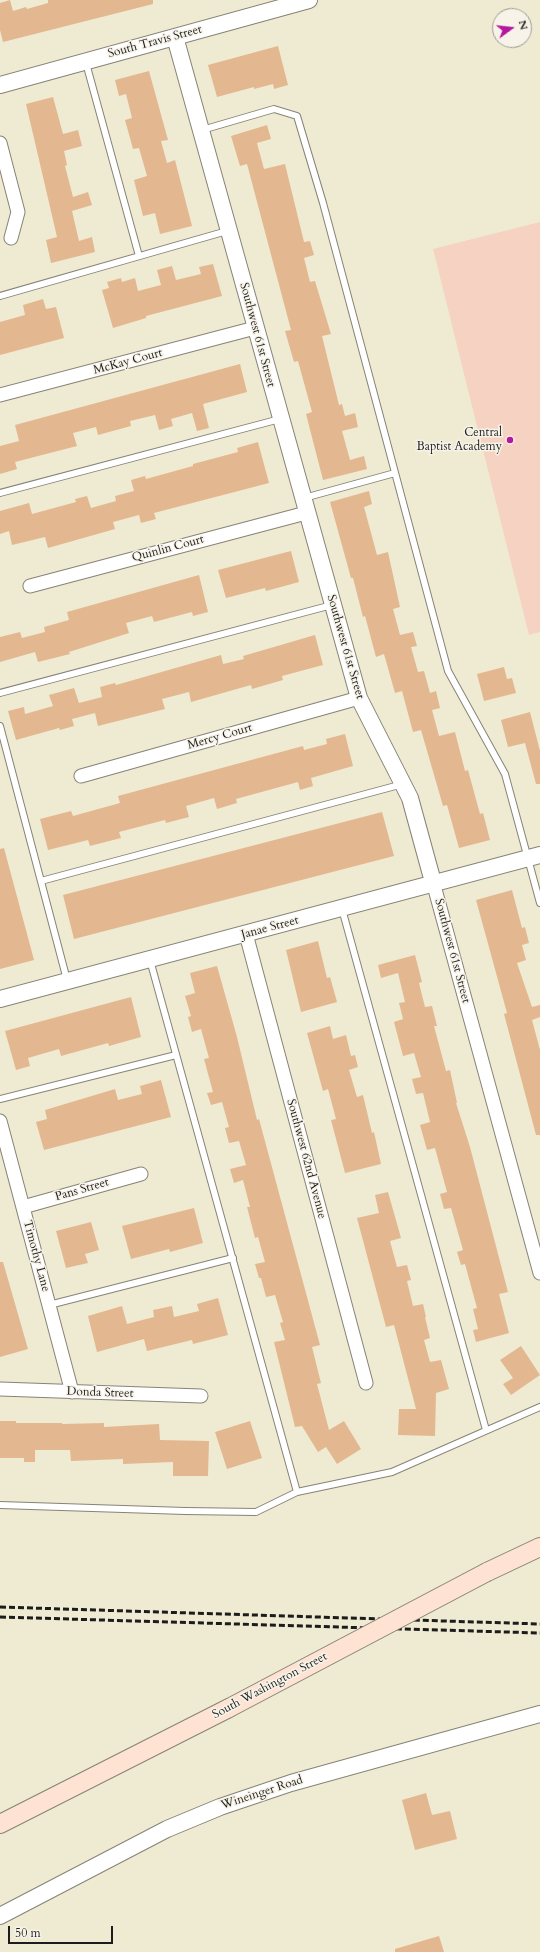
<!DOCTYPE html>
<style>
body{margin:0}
#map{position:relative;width:540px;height:1952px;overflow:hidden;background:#efead2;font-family:Cardo,serif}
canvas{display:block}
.north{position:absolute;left:492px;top:8px;width:40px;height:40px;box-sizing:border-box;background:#f7f3e8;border:1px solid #9f9d96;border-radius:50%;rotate:75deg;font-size:11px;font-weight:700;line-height:16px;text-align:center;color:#1c1c1c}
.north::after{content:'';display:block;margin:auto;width:14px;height:18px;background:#b5179e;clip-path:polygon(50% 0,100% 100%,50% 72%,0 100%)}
.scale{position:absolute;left:8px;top:1926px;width:105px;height:18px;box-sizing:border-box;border:2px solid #1c1c1c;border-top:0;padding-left:5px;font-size:12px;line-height:14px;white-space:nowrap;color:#1c1c1c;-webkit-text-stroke:3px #f7f3e8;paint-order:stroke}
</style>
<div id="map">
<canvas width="540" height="1952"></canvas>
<div class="north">N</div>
<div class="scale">50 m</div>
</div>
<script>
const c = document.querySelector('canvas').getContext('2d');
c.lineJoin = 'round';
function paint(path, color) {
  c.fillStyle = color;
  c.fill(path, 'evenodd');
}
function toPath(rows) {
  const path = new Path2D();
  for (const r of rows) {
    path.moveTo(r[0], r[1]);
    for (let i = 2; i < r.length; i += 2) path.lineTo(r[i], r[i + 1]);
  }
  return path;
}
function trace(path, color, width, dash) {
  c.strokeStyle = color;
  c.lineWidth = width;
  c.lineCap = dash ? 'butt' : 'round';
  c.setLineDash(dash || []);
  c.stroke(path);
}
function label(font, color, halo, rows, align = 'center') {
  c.font = font + ' Cardo,serif';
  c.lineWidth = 3;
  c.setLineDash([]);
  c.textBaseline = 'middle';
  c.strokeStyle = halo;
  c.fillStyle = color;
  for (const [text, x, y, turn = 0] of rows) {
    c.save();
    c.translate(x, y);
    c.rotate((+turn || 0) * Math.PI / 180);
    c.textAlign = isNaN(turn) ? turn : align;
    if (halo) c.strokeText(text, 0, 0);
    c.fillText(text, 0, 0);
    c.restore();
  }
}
paint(toPath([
 [540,222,540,632,529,635,433,249]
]), '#f6d2c3');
paint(toPath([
 [10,0,13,11,26,7,27,9,48,3,48,0,153,0,153,4,3,42,0,30,0,3],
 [278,46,288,85,274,89,273,84,254,89,254,87,217,97,208,65],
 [149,71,168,140,161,141,167,163,175,160,192,226,160,234,155,213,143,216,134,180,147,176,139,148,133,149,125,120,132,118,126,94,119,96,115,80],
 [53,97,63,134,78,130,82,146,64,151,67,165,65,166,73,197,88,192,92,205,72,211,79,241,92,237,95,252,51,263,46,240,57,237,26,104],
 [267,125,271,139,257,143,264,169,285,164,304,242,310,241,314,255,304,258,310,282,315,281,331,334,322,336,339,405,342,404,345,416,355,413,358,427,342,431,350,460,364,456,367,469,323,480,306,414,312,412,298,361,294,362,285,331,291,330,247,164,240,166,231,136],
 [213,264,222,296,146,316,146,318,113,328,102,290,109,288,107,282,121,278,122,282,135,278,138,291,161,285,157,270,172,266,176,280,201,274,199,267],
 [43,299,46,309,56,307,64,338,0,355,0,322,25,315,23,305],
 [240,364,247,392,203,404,209,428,197,431,192,413,171,419,173,426,159,430,155,415,130,421,131,426,98,435,96,427,73,433,77,446,15,462,17,469,0,474,0,446,19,441,15,425],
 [258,442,269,483,154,513,156,519,141,523,139,515,113,522,115,529,48,548,45,537,12,545,9,531,0,534,0,511,29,503,32,514,76,502,75,499,87,496,91,508,116,501,115,496,134,491,131,480,145,476,146,479,193,466,193,464,238,452,237,448],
 [369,491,372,504,364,507,377,555,388,552,400,607,393,609,400,635,413,632,417,646,411,647,418,672,424,671,430,693,436,691,440,708,432,710,439,736,455,732,465,771,468,770,480,814,483,813,490,840,459,848,447,805,443,806,421,730,413,732,402,691,395,693,384,654,376,657,365,616,363,617,353,578,351,578,330,502],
 [291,551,299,582,266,591,265,588,226,598,218,570],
 [199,575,208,612,193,616,192,612,154,622,152,616,126,623,129,633,69,652,70,654,38,662,35,652,0,662,0,637,20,632,22,638,45,632,44,627,69,620,67,612],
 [315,635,323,665,282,676,283,680,252,689,251,685,191,702,189,692,162,699,165,709,98,726,95,713,72,719,74,726,60,730,59,728,16,740,8,711,24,707,25,714,53,706,49,695,74,688,79,703,102,697,100,687,115,683,116,685,221,655,223,664,244,659,243,656],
 [504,667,507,679,512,678,516,693,484,701,477,674],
 [530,712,540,751,540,784,536,784,525,743,508,747,501,720],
 [345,734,353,766,311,778,313,786,300,790,298,782,236,799,237,803,217,809,214,798,186,806,189,817,166,823,165,820,119,832,121,838,90,846,88,840,48,850,40,819,71,811,73,816,120,803,118,796,303,746,304,750,327,744,326,739],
 [382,812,394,856,74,939,63,895],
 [4,848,34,960,0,969,0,849],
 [512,890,522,928,525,927,529,943,522,945,526,960,517,963,532,1007,540,1005,540,1017,532,1020,540,1050,540,1135,536,1135,504,1014,507,1013,476,900],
 [318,941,327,978,330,977,337,1002,301,1012,286,950],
 [415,955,422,982,419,983,425,1007,432,1006,437,1026,434,1026,446,1071,450,1070,457,1103,456,1103,470,1147,508,1292,499,1294,509,1333,476,1342,473,1330,478,1329,473,1309,477,1308,465,1264,461,1265,457,1252,463,1250,451,1208,444,1209,440,1194,447,1192,435,1148,427,1150,420,1125,430,1122,423,1093,416,1094,412,1079,421,1077,414,1053,403,1056,394,1022,403,1019,399,1003,405,1002,398,973,381,978,378,965],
 [217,966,237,1037,257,1120,259,1119,320,1345,312,1347,321,1383,317,1384,329,1430,344,1421,361,1449,337,1464,326,1447,318,1452,302,1426,295,1427,274,1342,285,1340,280,1323,283,1322,275,1295,266,1297,261,1278,259,1278,255,1264,265,1262,258,1237,255,1238,247,1207,250,1207,243,1180,234,1183,230,1169,246,1165,239,1141,229,1143,225,1128,229,1127,222,1102,211,1105,207,1093,213,1092,204,1059,209,1058,201,1029,192,1032,188,1017,191,1016,185,996,195,993,190,973],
 [131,997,141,1037,109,1046,108,1043,61,1056,59,1049,28,1058,30,1066,16,1070,5,1031],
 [330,1026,333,1039,346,1035,351,1056,355,1055,358,1067,349,1070,357,1097,363,1095,372,1133,374,1132,381,1164,345,1173,331,1120,336,1119,328,1089,323,1091,307,1033],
 [161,1080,171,1117,44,1150,36,1122,47,1119,45,1110,115,1089,118,1100,142,1094,140,1086],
 [388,1192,401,1238,390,1241,397,1267,407,1265,411,1280,407,1281,413,1306,423,1304,426,1317,425,1317,430,1338,424,1340,430,1362,441,1360,449,1389,436,1393,435,1436,398,1435,399,1409,416,1409,394,1325,386,1327,357,1218,379,1213,375,1195],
 [194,1208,203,1243,170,1252,169,1249,131,1259,122,1226],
 [91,1222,99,1250,85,1254,88,1263,66,1268,56,1231],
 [0,1262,3,1262,28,1349,0,1357],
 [218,1298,228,1335,193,1344,192,1340,147,1351,144,1339,97,1352,88,1316,122,1306,127,1324,154,1317,153,1310,172,1306,174,1317,199,1311,197,1304],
 [521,1346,540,1375,511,1395,503,1384,513,1378,500,1360],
 [0,1421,16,1421,16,1423,62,1423,62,1424,104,1423,104,1427,159,1424,160,1440,209,1441,208,1476,173,1476,173,1462,123,1464,123,1459,71,1461,70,1450,35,1450,35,1462,24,1462,24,1458,0,1458],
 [250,1421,262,1458,227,1469,215,1432],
 [426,1793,432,1815,450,1811,457,1839,415,1850,402,1800],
 [439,1936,444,1952,395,1952,395,1949]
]), '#e3b890');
const service = toPath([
 [86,63,139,256],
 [202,130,274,109,297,116,323,203,448,671,505,774,540,903],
 [0,296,227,231],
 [0,493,280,419],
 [304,498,395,473],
 [0,693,332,605],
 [0,726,67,980],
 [41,881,403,784],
 [342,909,486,1430],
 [150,960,297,1492],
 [0,1099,176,1055],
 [49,1305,233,1258],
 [0,1505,185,1511,256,1512,297,1492,392,1472,540,1407]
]);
const minor = toPath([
 [0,143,18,212,11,238],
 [0,395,255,328],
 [30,586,306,513],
 [81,776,359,698],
 [433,882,540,1273],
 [246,934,366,1383],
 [0,1121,72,1392],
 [23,1207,141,1174],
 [0,1389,201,1396]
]);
const tertiary = toPath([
 [175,37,359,698,410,798,433,882],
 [0,85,309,0],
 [0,999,540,855],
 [0,1916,167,1829,220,1807,291,1783,540,1714]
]);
const secondary = toPath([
 [487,1572,540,1547],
 [0,1824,229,1708]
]);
trace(service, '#868377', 8);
trace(minor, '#868377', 15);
trace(tertiary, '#868377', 18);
trace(secondary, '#868377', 20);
trace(service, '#fff', 6);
trace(minor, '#fff', 13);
trace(tertiary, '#fff', 16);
trace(secondary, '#fee3d2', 18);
trace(toPath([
 [0,1607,540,1624],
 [0,1617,540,1633]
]), '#1c1c1c', 3, [6, 3]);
const secondaryBridge = toPath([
 [229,1708,487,1572]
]);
trace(secondaryBridge, '#868377', 20, []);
trace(secondaryBridge, '#fee3d2', 18);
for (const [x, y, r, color] of [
 [510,440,4,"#b5179e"]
]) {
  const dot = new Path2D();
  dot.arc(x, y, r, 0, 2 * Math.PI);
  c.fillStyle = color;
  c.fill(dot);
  trace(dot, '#f7f3e8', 1.5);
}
label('12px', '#1c1c1c', '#f7f3e8', [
 ["South Travis Street",155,42,-15],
 ["Southwest 61st Street",257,335,75],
 ["McKay Court",128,362,-15],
 ["Quinlin Court",168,549,-15],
 ["Southwest 61st Street",345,647,74],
 ["Mercy Court",220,737,-16],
 ["Janae Street",270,928,-15],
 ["Southwest 61st Street",452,951,75],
 ["Southwest 62nd Avenue",306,1159,75],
 ["Pans Street",82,1190,-16],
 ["Timothy Lane",36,1256,75],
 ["Donda Street",100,1393,2],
 ["South Washington Street",270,1686,-28],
 ["Wineinger Road",262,1793,-18]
]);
label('12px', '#1c1c1c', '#f7f3e8', [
 ["Central",502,433],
 ["Baptist Academy",502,447]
], 'right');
</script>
